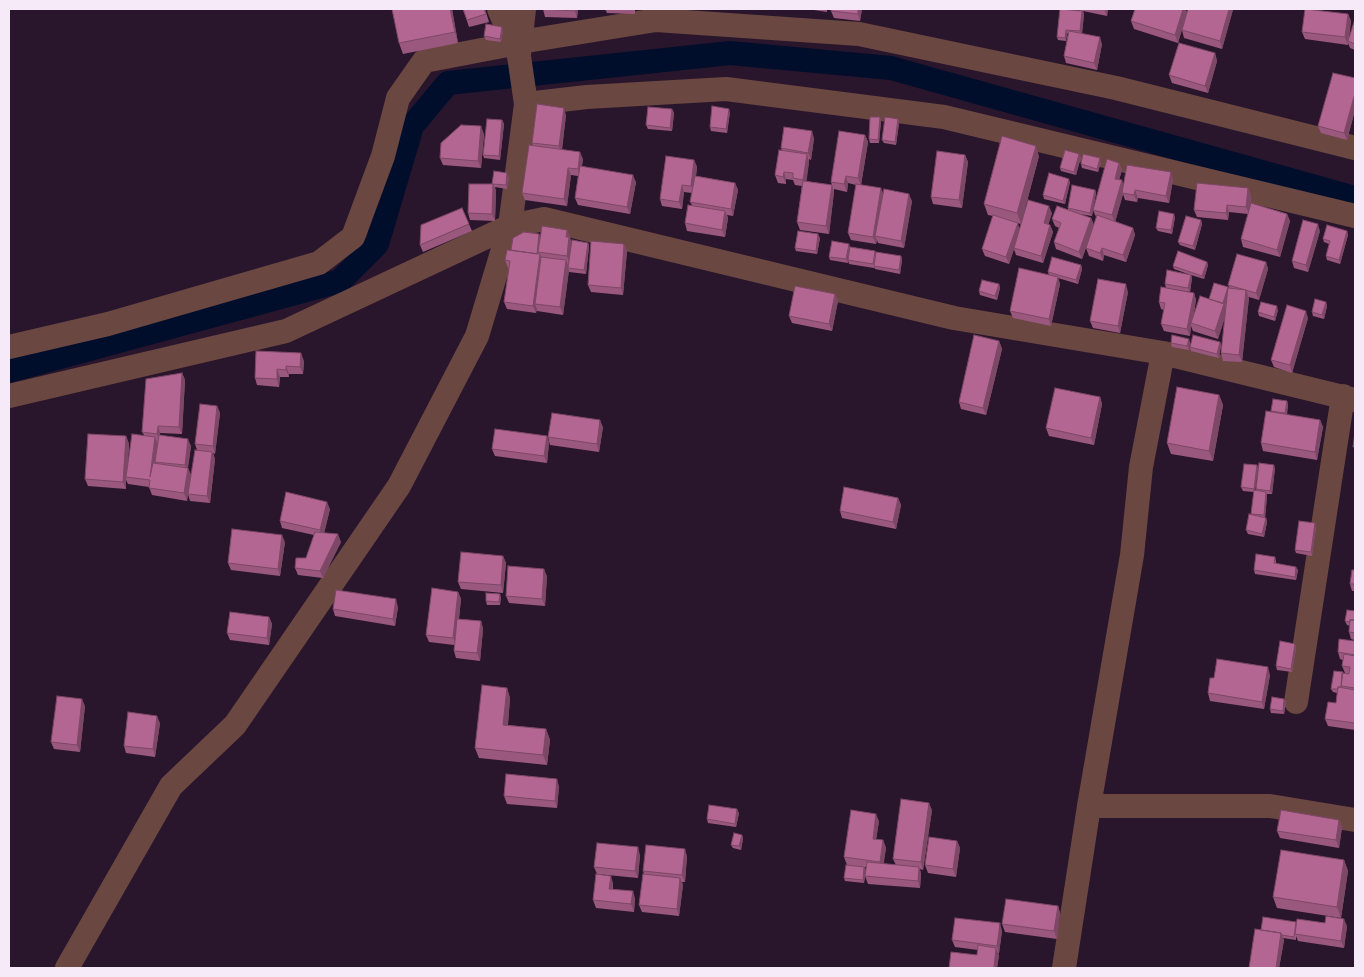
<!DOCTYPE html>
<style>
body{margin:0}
#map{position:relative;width:1364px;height:977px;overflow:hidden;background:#2a162c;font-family:"Exo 2",sans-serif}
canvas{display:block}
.frame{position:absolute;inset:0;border:10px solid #f6e9f8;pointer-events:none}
</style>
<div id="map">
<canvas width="1364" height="977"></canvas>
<div class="frame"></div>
</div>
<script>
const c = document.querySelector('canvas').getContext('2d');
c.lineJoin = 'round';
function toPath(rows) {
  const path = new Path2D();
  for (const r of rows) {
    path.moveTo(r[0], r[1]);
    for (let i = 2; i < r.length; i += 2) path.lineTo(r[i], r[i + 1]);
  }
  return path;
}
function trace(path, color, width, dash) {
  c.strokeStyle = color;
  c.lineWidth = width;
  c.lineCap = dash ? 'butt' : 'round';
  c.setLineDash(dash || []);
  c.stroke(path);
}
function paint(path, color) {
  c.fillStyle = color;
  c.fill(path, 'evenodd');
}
trace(toPath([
 [9,371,340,281,377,244,412,126,448,83,730,53,891,68,1355,198]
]), '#000e2c', 24);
trace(toPath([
 [520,42,656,20,859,34,1116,88,1355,148],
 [519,55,524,9],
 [526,104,587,97,726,89,944,117,1355,216],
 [9,347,108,324,319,263,353,237,383,156,398,98,424,61,513,44],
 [9,396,286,331,510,226,544,219,954,318,1163,353,1355,400],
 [1296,702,1343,396],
 [1089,806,1270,806,1355,820],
 [67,968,171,786,235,725,399,486,477,336,510,226,526,104,519,56,499,9],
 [1064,968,1089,806,1132,555,1141,467,1163,353]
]), '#6b4741', 24);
paint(toPath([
 [452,9,458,43,403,54,399,43],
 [463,9,485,9,489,22,469,27],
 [543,9,578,9,577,18,545,17],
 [605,9,635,9,635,14,607,13],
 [807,9,827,9,827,12],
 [862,9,860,21,834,18,831,11],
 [1072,9,1108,9,1107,16,1083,11,1084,14,1082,33,1102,44,1097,70,1066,63,1064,56,1068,34,1067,33,1066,41,1058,40,1057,37,1080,10],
 [1185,9,1187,12,1188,9,1233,9,1222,49,1184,38,1182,30,1184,22,1178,43,1134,29,1131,21],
 [1348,14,1351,21,1349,38,1355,19,1355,50,1350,48,1348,43,1348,45,1305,39,1302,32],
 [503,31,501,42,486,40,484,36],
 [1215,53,1217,61,1208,93,1172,83,1169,75],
 [1355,78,1355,110,1347,140,1321,133,1318,126],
 [672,109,674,113,672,131,648,129,646,125],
 [730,112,727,133,711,131,710,127],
 [566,115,562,150,583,159,582,166,636,182,630,214,578,205,575,198,578,176,571,175,567,206,525,200,522,193,533,146,532,143],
 [880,117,881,121,879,143,870,143,869,139],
 [898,119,899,123,896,145,884,143,882,140],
 [502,120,504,124,500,160,484,158,483,155],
 [484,134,481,168,443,165,440,158],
 [865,135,868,142,861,185,883,193,912,201,904,248,878,243,877,240,876,244,851,240,848,233,856,185,848,183,847,192,834,189,834,192,829,234,800,230,797,222,802,186,795,185,793,180,786,179,786,184,778,183,775,175,782,151,781,148,814,138,811,160,809,159,809,162,806,181,832,185,831,182],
 [965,155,968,162,962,208,933,204,931,197],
 [1039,156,1022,220,1052,213,1048,225,1050,225,1053,232,1043,263,1016,255,1014,249,1009,264,985,256,982,249,993,216,988,215,984,204],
 [1009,221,1021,224,1020,228],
 [1081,157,1076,175,1061,171,1060,168],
 [694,160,697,167,696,176,735,183,738,190,733,216,727,215,728,218,725,237,687,231,685,223,692,205,690,202,692,193,684,192,682,209,662,206,660,199],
 [1101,162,1098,172,1082,168,1081,164],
 [1119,163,1122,170,1119,180,1122,180,1123,185,1173,179,1169,203,1138,198,1137,202,1125,200,1123,194,1115,222,1133,228,1135,235,1126,262,1104,255,1103,261,1089,256,1086,248,1097,217,1096,217,1093,210],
 [509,177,507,189,495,187,496,191,495,221,470,220,468,213,492,184],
 [1070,182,1065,204,1044,199,1043,195],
 [1248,188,1251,196,1250,208,1287,214,1290,221,1280,257,1243,247,1241,239,1248,214,1229,212,1228,220,1197,217,1194,210],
 [1095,190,1096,193,1092,216,1079,214,1091,218,1094,225,1082,259,1056,249,1054,242,1059,228,1055,226,1052,219,1068,210,1068,208],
 [1175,217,1172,234,1158,231,1156,228],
 [1201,220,1202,224,1195,250,1180,245,1178,242],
 [469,224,472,231,423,252,420,245],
 [567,230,572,243,588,243,589,246,586,274,569,272,569,270,563,315,537,311,537,309,536,313,507,309,504,302,509,268,508,268,505,260,511,250,539,234,540,237],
 [1320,231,1308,272,1294,268,1292,261],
 [1347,231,1348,235,1340,264,1327,260,1326,256,1329,244,1324,242,1323,239],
 [820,238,817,254,796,251,795,248],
 [624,244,627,251,623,295,591,292,588,285],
 [850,247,875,251,876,254,901,256,902,260,900,274,875,269,874,267,874,268,849,264,848,260,848,263,830,260,829,257],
 [1207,262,1208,265,1204,279,1191,275,1192,278,1190,292,1166,288,1165,284,1188,274,1174,269,1173,266],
 [1266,262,1268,269,1259,300,1249,297,1242,362,1223,361,1221,353,1225,317,1218,339,1193,331,1191,326,1190,336,1164,331,1161,324,1164,310,1161,309,1159,302,1194,293,1196,300,1194,313,1209,299,1228,287,1230,289,1228,285],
 [1081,265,1082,269,1078,284,1058,278,1060,284,1051,326,1013,318,1010,311,1049,275,1048,272],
 [999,284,1000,288,997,300,980,295,979,291],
 [1128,292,1120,333,1093,328,1090,321],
 [835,294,838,301,832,331,792,323,789,316],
 [1326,302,1327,306,1324,319,1313,316,1312,312],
 [1278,310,1275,321,1259,316,1258,312],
 [1308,318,1292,373,1274,367,1271,360],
 [999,341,1002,349,986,415,961,409,959,402],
 [1190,342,1189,350,1172,347,1171,343],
 [1220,342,1221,345,1219,358,1191,351,1190,347],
 [256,351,304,361,303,374,289,374,289,377,280,377,279,387,257,385,255,378],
 [182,373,185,380,182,434,160,433,160,435,191,446,188,468,191,475,197,450,195,444,217,406,220,413,215,454,213,453,215,459,210,503,190,501,188,494,187,501,152,495,149,487,128,484,126,480,126,489,88,486,85,479,126,436,129,444,128,462,144,435,142,432],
 [1219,395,1223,405,1213,461,1171,454,1167,443],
 [1100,397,1102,404,1094,445,1049,436,1046,428],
 [1287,401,1288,405,1287,415,1320,420,1323,427,1317,460,1263,451,1261,443,1272,412,1271,411],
 [603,427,599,452,550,445,548,437],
 [547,436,549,443,547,463,495,456,492,449],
 [1257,465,1258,469,1255,490,1256,491,1256,489,1275,468,1272,494,1267,494,1267,496,1265,518,1266,518,1267,522,1264,537,1248,534,1246,530,1252,515,1254,492,1243,491,1241,487],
 [898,498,901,505,896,529,842,518,840,511],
 [330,509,324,533,341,542,323,578,298,575,295,568,306,558,314,535,282,528,280,521],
 [1316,527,1312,556,1296,553,1295,550],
 [285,542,280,576,231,570,228,563],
 [503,556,506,563,503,593,461,589,458,582],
 [1275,557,1276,561,1276,563,1298,570,1296,580,1255,574,1254,570],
 [1355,570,1355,591,1352,591,1350,584],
 [547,576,545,606,509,603,506,596],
 [458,592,461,599,459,619,481,621,483,629,480,661,456,658,454,651,454,645,429,642,426,635],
 [501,597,500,605,487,605,486,601],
 [398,607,395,626,335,616,333,609],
 [1355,611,1355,730,1328,726,1325,719,1336,703,1337,693,1333,692,1331,689,1343,673,1345,673,1342,666,1343,660,1340,659,1338,652,1354,641,1354,640,1351,639,1349,632,1350,626,1347,625,1345,621],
 [269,617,272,624,269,645,230,640,227,633],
 [1295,644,1296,648,1292,672,1277,670,1276,666],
 [1270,675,1264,709,1210,701,1208,693,1214,678],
 [507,688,510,698,508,725,546,729,550,740,547,765,479,758,475,748],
 [1284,699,1286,702,1284,714,1271,713,1270,709],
 [85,706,80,752,54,749,51,742],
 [160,723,155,757,126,753,124,746],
 [559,786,557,808,507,804,504,796],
 [932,810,923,870,920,869,921,874,920,888,868,884,865,876,866,867,864,867,866,870,864,883,845,881,844,878,847,865,844,857,879,821,876,840,883,840,886,848,883,864,896,865,893,859],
 [739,813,736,827,708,823,707,819],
 [1339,820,1342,827,1339,848,1280,838,1277,831],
 [742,835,743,838,741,850,733,848,731,845],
 [957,841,960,848,956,877,928,873,925,865],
 [640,855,638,878,597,874,594,867],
 [687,856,685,882,682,882,683,885,679,916,642,912,639,905,644,874,643,871],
 [1344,860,1348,871,1341,918,1277,908,1273,897],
 [613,883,613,889,635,898,634,912,596,908,593,900],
 [1058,906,1060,913,1057,939,1005,932,1002,924],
 [1296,922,1347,926,1344,948,1298,941,1296,936,1296,940,1283,938,1284,940,1279,968,1249,968,1261,930],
 [1002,931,999,953,998,953,999,955,997,968,949,968,977,955,978,950,955,947,952,940]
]), '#9a587e');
paint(toPath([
 [450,9,452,9,458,43,455,32],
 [575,9,578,9,577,18,575,11],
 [858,9,862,9,860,21,858,14],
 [1104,9,1108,9,1107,16],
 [1183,9,1185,9,1187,13,1178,43,1175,35],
 [1229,9,1233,9,1233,10,1222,49,1220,41],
 [1082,11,1084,14,1082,35,1080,31],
 [1348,14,1351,21,1348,41,1348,45,1345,37],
 [502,27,503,31,501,42,500,39],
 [1066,30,1067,33,1066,41,1065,38],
 [1100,37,1102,44,1097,70,1094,63],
 [1215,53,1217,61,1208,93,1205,86],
 [1355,93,1355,110,1347,140,1344,133],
 [564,108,566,115,561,154,559,146],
 [672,109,674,113,672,131,670,128],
 [729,109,730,112,727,133,726,129],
 [880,117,881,121,879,143,878,140],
 [898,119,899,123,896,145,895,142],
 [502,120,504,124,500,160,499,156],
 [481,126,484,134,481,168,478,161],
 [812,131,814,138,811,160,808,153],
 [865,135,868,142,861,185,858,178],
 [1036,146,1039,156,1021,224,1017,213],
 [580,152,583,159,580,176,578,169],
 [807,154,809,162,806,187,803,180],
 [1079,154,1081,157,1076,175,1074,172],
 [965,155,968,162,962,208,959,200],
 [1100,158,1101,162,1098,172,1097,169],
 [694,160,697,167,694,193,691,186],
 [1119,163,1122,170,1117,186,1115,179],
 [568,168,571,175,567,206,564,199],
 [784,172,786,179,786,184,783,177],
 [1171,172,1173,179,1169,203,1166,196],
 [507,173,509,177,507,189,506,185],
 [633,175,636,182,630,214,627,207],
 [846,176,848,183,847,192,844,184],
 [1069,179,1070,182,1065,204,1063,201],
 [1122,180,1124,188,1122,193,1123,194,1115,223,1112,215],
 [735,183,738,190,733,216,731,209],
 [493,184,496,191,495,221,492,214],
 [682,185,684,192,682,209,679,202],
 [832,185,834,192,829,234,826,226],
 [881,188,884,195,875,236,877,240,876,244,873,237],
 [1248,188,1251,196,1249,214,1246,207],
 [1095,190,1096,193,1092,216,1090,213],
 [1135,190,1138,198,1137,202,1134,195],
 [909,194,912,201,904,248,901,241],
 [1227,205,1229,212,1228,220,1226,213],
 [1049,206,1052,213,1046,231,1044,223],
 [725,211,728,218,725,237,722,230],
 [1174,214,1175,217,1172,234,1171,230],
 [1287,214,1290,221,1280,257,1277,250],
 [1091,218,1094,225,1082,259,1079,252],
 [1201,220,1202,224,1195,250,1193,246],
 [1018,223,1020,231,1009,264,1006,257],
 [1318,224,1320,231,1308,272,1306,265],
 [1050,225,1053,232,1043,263,1041,256],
 [1133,228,1135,235,1126,262,1123,255],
 [567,230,572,244,569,263,567,256,566,237],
 [1347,231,1348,235,1340,264,1339,260],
 [539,234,540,237,538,260,536,256],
 [818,234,820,238,817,254,816,251],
 [588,243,589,246,586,274,584,270],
 [624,244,627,251,623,295,621,288],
 [849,244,850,247,848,263,846,259],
 [1102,248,1104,255,1103,261,1100,253],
 [540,254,543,262,535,304,537,309,536,313,533,306],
 [901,256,902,260,900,274,899,270],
 [566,260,569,268,568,268,569,270,563,315,560,307],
 [1207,262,1208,265,1204,279,1202,276],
 [1266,262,1268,269,1259,300,1256,293],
 [1081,265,1082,269,1078,284,1076,280],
 [1191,275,1192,278,1190,292,1188,288],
 [1058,277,1060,284,1051,326,1049,319],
 [999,284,1000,288,997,300,995,296],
 [1126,284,1128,292,1120,333,1118,326],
 [1228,287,1229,291,1225,306,1227,311,1218,339,1215,331],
 [1246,290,1249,298,1242,362,1239,355],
 [1194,293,1196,300,1192,324,1191,323,1191,326,1190,336,1187,329],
 [835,294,838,301,832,331,829,324],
 [1326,302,1327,306,1324,319,1322,315],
 [1277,306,1278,310,1275,321,1274,317],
 [1306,311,1308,318,1292,373,1290,365],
 [1189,339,1190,342,1189,350,1187,346],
 [999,341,1002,349,986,415,983,408],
 [1220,342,1221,345,1219,358,1217,354],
 [301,353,304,361,303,374,300,367],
 [286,366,289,374,289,377,286,370],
 [277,369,280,377,279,387,277,379],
 [182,373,185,380,182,434,179,427],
 [1219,395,1223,405,1213,461,1209,451],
 [1100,397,1102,404,1094,445,1091,438],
 [1287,401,1288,405,1286,416,1285,413],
 [217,406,220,413,215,454,213,446],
 [600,420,603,427,599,452,597,444],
 [1320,420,1323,427,1317,460,1315,452],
 [158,426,160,433,160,441,157,434],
 [126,436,129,444,127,477,126,477,126,489,123,482],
 [547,436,549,443,547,463,544,456],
 [155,437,158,444,153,485,150,477],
 [188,439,191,446,187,472,185,465],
 [212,452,215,459,210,503,207,496],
 [1257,465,1258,469,1255,492,1254,489],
 [1274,465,1275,468,1272,494,1270,491],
 [188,468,191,475,187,501,184,493],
 [1266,492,1267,496,1265,518,1264,515],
 [898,498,901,505,896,529,893,522],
 [327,502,330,509,323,538,320,530],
 [1266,518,1267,522,1264,537,1262,534],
 [1315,523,1316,527,1312,556,1311,552],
 [338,534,341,542,323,578,320,571],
 [282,535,285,542,280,576,278,569],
 [503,556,506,563,503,593,501,585],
 [1296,567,1298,570,1296,580,1295,577],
 [544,569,547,576,545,606,542,599],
 [458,592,461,599,456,645,453,638],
 [500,594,501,597,500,605,499,602],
 [396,599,398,607,395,626,393,619],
 [269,617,272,624,269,645,267,638],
 [481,621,483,629,480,661,477,653],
 [1295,644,1296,648,1292,672,1291,669],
 [1268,667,1270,675,1264,709,1262,702],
 [507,688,510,698,507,735,503,725],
 [82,699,85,706,80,752,77,745],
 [1284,699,1286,702,1284,714,1283,711],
 [157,716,160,723,155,757,153,749],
 [546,729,550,740,547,765,543,755],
 [557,779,559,786,557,808,555,801],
 [929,803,932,810,923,870,921,862],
 [737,809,739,813,736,827,735,824],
 [876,814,879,821,875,846,873,839],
 [1339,820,1342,827,1339,848,1336,840],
 [742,835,743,838,741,850,739,846],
 [883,840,886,848,883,870,880,862],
 [957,841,960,848,956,877,953,869],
 [638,847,640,855,638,878,635,871],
 [685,849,687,856,685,882,682,875],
 [1344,860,1348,871,1341,918,1337,907],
 [864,867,866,870,864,883,863,880],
 [919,867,921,874,920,888,918,881],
 [611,876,613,883,612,896,609,889],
 [680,878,683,885,679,916,677,909],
 [633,891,635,898,634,912,631,904],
 [1058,906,1060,913,1057,939,1054,931],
 [1344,919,1347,926,1344,948,1341,941],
 [1000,923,1002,931,999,953,997,946],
 [1281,933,1284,940,1279,968,1276,968],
 [996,948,999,955,997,968,994,968]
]), '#7d4766');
const building = toPath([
 [392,9,450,9,455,32,399,43,392,9],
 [463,9,484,9,486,14,467,20,463,9],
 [543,9,575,9,575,11,543,9],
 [831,9,858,9,858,14,831,11,831,9],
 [1060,9,1082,11,1080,31,1066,30,1065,38,1057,37,1060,9],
 [1135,9,1183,9,1175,35,1131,21,1135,9],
 [1188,9,1229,9,1220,41,1182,30,1188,9],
 [1305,9,1348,14,1345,37,1302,32,1305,9],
 [1355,19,1355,44,1348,41,1355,19],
 [486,24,502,27,500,39,484,36,486,24],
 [1069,31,1100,37,1094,63,1064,56,1069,31],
 [1179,43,1215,53,1205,86,1169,75,1179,43],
 [1333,73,1355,78,1355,93,1344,133,1318,126,1333,73],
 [537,104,564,108,559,146,532,143,537,104],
 [712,106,729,109,726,129,710,127,712,106],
 [648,107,672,109,670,128,646,125,648,107],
 [870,117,880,117,878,140,869,139,870,117],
 [885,117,898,119,895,142,882,140,885,117],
 [487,119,502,120,499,156,483,155,487,119],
 [461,125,481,126,478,161,440,158,441,143,461,125],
 [784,127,812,131,808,153,781,148,784,127],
 [839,131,865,135,858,178,846,176,844,184,831,182,839,131],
 [1002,136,1036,146,1017,213,984,204,1002,136],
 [529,145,580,152,578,169,568,168,564,199,522,193,529,145],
 [779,150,807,154,803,180,793,178,793,173,784,172,783,177,775,175,779,150],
 [1065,150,1079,154,1074,172,1060,168,1065,150],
 [937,151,965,155,959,200,931,197,937,151],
 [1083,154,1100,158,1097,169,1081,164,1083,154],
 [666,156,694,160,691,186,682,185,679,202,660,199,666,156],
 [1107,159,1119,163,1115,179,1122,180,1112,215,1093,210,1107,159],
 [1127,165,1171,172,1166,196,1135,190,1134,195,1122,193,1127,165],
 [580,166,633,175,627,207,575,198,580,166],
 [494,171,507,173,506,185,492,184,494,171],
 [1049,173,1069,179,1063,201,1043,195,1049,173],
 [695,176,735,183,731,209,690,202,695,176],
 [803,181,832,185,826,226,797,222,803,181],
 [1197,183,1248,188,1246,207,1227,205,1226,213,1194,210,1197,183],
 [469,184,493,184,492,214,468,213,469,184],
 [856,184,881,188,873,237,848,233,856,184],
 [1072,185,1095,190,1090,213,1068,208,1072,185],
 [884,189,909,194,901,241,875,236,884,189],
 [1028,200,1049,206,1044,223,1050,225,1041,256,1014,248,1028,200],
 [1251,203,1287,214,1277,250,1241,239,1251,203],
 [688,205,725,211,722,230,685,223,688,205],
 [1057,206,1091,218,1079,252,1054,242,1061,223,1052,219,1057,206],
 [462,208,469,224,420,245,421,225,462,208],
 [1159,211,1174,214,1171,230,1156,228,1159,211],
 [993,215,1018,223,1006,257,982,249,993,215],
 [1097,215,1133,228,1123,255,1102,248,1100,253,1086,248,1097,215],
 [1186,216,1201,220,1193,246,1178,242,1186,216],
 [1303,220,1318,224,1306,265,1292,261,1303,220],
 [1327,225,1347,231,1339,260,1326,256,1330,241,1323,239,1327,225],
 [542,226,567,230,566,237,569,237,567,256,538,252,542,226],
 [798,231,818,234,816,251,795,248,798,231],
 [524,232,539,234,537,254,511,250,513,238,524,232],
 [572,240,588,243,584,270,568,268,572,240],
 [591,241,624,244,621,288,588,285,591,241],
 [832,241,849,244,846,259,829,257,832,241],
 [850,247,875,251,873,264,848,260,850,247],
 [507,250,540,254,533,306,504,302,510,261,505,260,507,250],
 [1178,251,1207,262,1202,276,1173,266,1178,251],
 [876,252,901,256,899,270,874,266,876,252],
 [1237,254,1266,262,1256,293,1228,285,1237,254],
 [541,257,566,260,560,307,535,304,541,257],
 [1052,257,1081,265,1076,280,1048,272,1052,257],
 [1019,268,1058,277,1049,319,1010,311,1019,268],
 [1167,270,1191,275,1188,288,1165,284,1167,270],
 [1098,279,1126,284,1118,326,1090,321,1098,279],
 [982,280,999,284,995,296,979,291,982,280],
 [1214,283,1228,287,1223,303,1209,299,1214,283],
 [795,286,835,294,829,324,789,316,795,286],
 [1161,287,1194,293,1187,329,1161,324,1165,303,1159,302,1161,287],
 [1228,288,1246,290,1239,355,1221,353,1228,288],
 [1200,296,1224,304,1215,331,1191,323,1200,296],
 [1315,299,1326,302,1322,315,1312,312,1315,299],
 [1261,302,1277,306,1274,317,1258,312,1261,302],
 [1287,305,1306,311,1290,365,1271,360,1287,305],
 [974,335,999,341,983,408,959,402,974,335],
 [1172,335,1189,339,1187,346,1171,343,1172,335],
 [1193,335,1220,342,1217,354,1190,347,1193,335],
 [256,351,301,353,300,367,286,366,286,370,277,369,277,379,255,378,256,351],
 [182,373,179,427,158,426,157,434,142,432,146,379,182,373],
 [1177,387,1219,395,1209,451,1167,443,1177,387],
 [1055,388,1100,397,1091,438,1046,428,1055,388],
 [1273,399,1287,401,1285,413,1271,411,1273,399],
 [200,404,217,406,213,446,195,444,200,404],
 [1266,411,1320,420,1315,452,1261,443,1266,411],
 [552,413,600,420,597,444,548,437,552,413],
 [495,429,547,436,544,456,492,449,495,429],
 [1355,432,1355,447,1353,447,1355,432],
 [88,434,126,436,123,482,85,479,88,434],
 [132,434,155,437,150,477,153,463,188,468,184,493,149,488,150,480,126,477,132,434],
 [159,435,188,439,185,465,155,462,159,435],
 [195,450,212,452,207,496,188,494,195,450],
 [1259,463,1274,465,1270,491,1256,489,1259,463],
 [1244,464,1257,465,1254,489,1241,487,1244,464],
 [844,487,898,498,893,522,840,511,844,487],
 [1254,490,1266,492,1264,515,1251,514,1254,490],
 [286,492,327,502,320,530,280,521,286,492],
 [1249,514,1266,518,1262,534,1246,530,1249,514],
 [1299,521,1315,523,1311,552,1295,550,1299,521],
 [232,529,282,535,278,569,228,563,232,529],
 [315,532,338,534,320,571,295,568,296,558,306,558,315,532],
 [461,552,503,556,501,585,458,582,461,552],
 [1256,554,1275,557,1274,563,1296,567,1295,577,1254,570,1256,554],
 [508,566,544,569,542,599,506,596,508,566],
 [1352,570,1355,570,1355,584,1350,584,1352,570],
 [432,588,458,592,453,638,426,635,432,588],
 [336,590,396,599,393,619,333,609,336,590],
 [486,593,500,594,499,602,486,601,486,593],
 [1347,610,1355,611,1355,620,1350,620,1350,622,1345,621,1347,610],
 [230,612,269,617,267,638,227,633,230,612],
 [457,619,481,621,477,653,454,651,457,619],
 [1350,620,1355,620,1355,655,1338,652,1339,639,1354,641,1355,633,1349,632,1350,620],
 [1280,641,1295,644,1291,669,1276,666,1280,641],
 [1344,654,1355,656,1355,688,1341,686,1342,673,1349,674,1350,667,1342,666,1344,654],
 [1217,659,1268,667,1262,702,1208,693,1210,678,1214,678,1217,659],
 [1334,671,1343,672,1341,687,1338,687,1338,689,1331,689,1334,671],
 [482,685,507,688,503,725,546,729,543,755,475,748,482,685],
 [1338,687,1355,690,1355,723,1325,719,1328,702,1336,703,1338,687],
 [57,696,82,699,77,745,51,742,57,696],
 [1272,697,1284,699,1283,711,1270,709,1272,697],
 [128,712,157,716,153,749,124,746,128,712],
 [506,774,557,779,555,801,504,796,506,774],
 [901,799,929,803,921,862,893,859,901,799],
 [709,805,737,809,735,824,707,819,709,805],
 [851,810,876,814,873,839,883,840,880,862,844,857,851,810],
 [1281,810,1339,820,1336,840,1277,831,1281,810],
 [734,833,742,835,739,846,731,845,734,833],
 [929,837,957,841,953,869,925,865,929,837],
 [597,843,638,847,635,871,594,867,597,843],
 [646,845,685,849,682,875,643,871,646,845],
 [1281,850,1344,860,1337,907,1273,897,1281,850],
 [867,862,919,867,918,881,865,876,867,862],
 [846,865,864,867,863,880,844,878,846,865],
 [596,874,611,876,609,889,633,891,631,904,593,900,596,874],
 [643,874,680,878,677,909,639,905,643,874],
 [1006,899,1058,906,1054,931,1002,924,1006,899],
 [1326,916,1344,919,1341,941,1295,934,1297,919,1325,923,1326,916],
 [1263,917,1296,922,1294,937,1282,935,1281,933,1261,930,1263,917],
 [955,918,1000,923,997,946,952,940,955,918],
 [1255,929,1281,933,1276,968,1249,968,1255,929],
 [978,945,996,948,994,968,949,968,951,952,977,955,978,945]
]);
paint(building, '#b36692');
trace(building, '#7d4766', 1);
</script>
